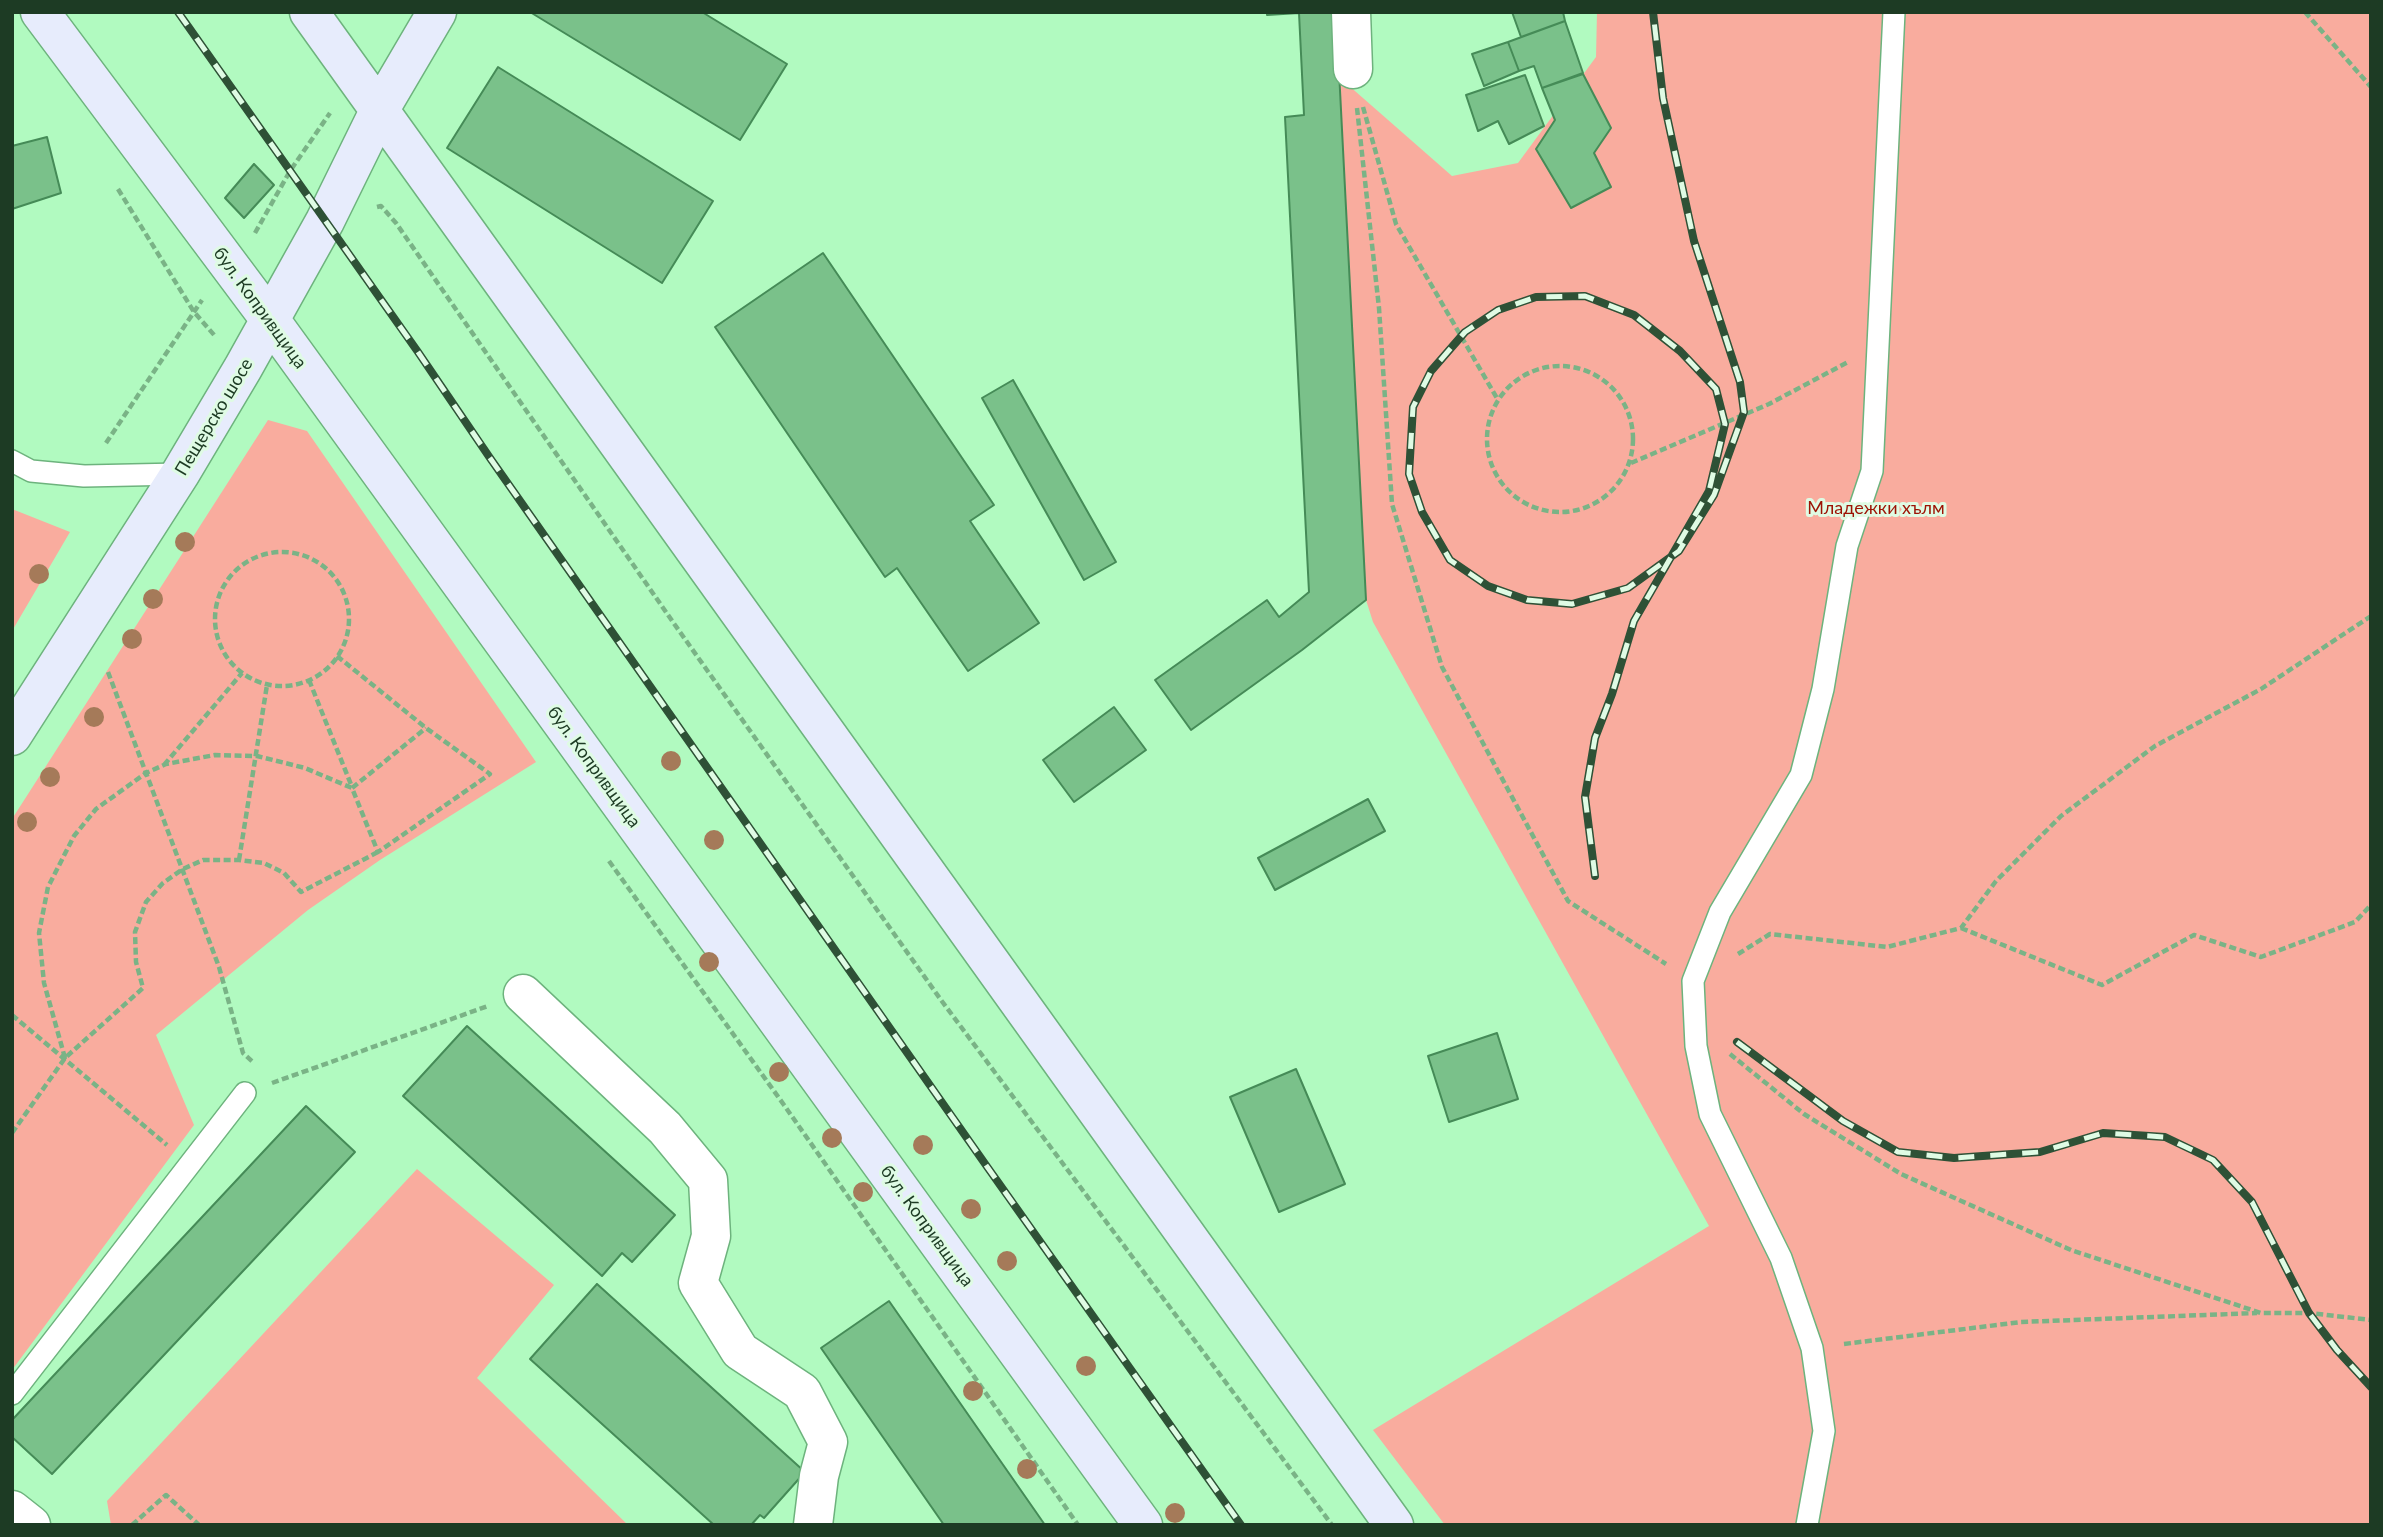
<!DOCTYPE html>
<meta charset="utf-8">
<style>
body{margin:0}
#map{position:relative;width:2383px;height:1537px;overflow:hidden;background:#b1fac0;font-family:Lato,sans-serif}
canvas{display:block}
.frame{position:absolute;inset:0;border:14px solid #1d3b24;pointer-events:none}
</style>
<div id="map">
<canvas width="2383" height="1537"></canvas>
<div class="frame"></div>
</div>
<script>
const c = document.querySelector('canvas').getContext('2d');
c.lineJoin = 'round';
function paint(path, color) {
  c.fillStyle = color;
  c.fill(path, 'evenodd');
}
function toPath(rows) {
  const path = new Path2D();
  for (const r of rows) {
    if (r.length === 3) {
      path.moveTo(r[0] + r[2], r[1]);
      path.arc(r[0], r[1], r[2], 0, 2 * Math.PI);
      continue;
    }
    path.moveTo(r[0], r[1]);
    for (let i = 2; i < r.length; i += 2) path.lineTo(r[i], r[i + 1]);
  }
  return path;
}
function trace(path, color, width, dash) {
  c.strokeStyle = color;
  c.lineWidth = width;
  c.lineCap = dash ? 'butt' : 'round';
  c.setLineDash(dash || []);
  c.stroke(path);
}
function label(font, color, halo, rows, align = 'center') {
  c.font = font + ' Lato,sans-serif';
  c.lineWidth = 6;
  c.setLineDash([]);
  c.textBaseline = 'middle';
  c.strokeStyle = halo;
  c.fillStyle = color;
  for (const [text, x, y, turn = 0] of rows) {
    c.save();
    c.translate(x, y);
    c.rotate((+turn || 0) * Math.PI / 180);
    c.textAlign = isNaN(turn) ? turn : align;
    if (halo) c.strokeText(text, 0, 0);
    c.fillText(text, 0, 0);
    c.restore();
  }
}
paint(toPath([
 [1597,12,2371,12,2371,1525,1445,1525,1373,1430,1709,1226,1373,622,1366,600,1339,77,1452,176,1518,163,1596,57],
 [268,420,307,431,536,762,380,860,308,910,156,1035,194,1125,12,1370,12,819],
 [12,509,70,532,12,631],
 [417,1169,554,1285,477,1378,628,1525,111,1525,107,1501]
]), '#f9ac9e');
const building = toPath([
 [530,12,702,12,787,64,740,140,530,12],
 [1267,12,1336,12,1366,600,1302,650,1191,730,1155,680,1267,600,1279,617,1309,592,1285,117,1304,115,1299,13,1267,15,1267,12],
 [1512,12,1563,12,1565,21,1521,37,1512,12],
 [1565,21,1583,73,1542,88,1534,66,1519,71,1508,42,1565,21],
 [1508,42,1519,71,1484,86,1472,54,1508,42],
 [498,67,713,201,662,283,447,148,498,67],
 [1583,74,1611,128,1594,153,1611,187,1571,208,1536,149,1555,120,1542,88,1583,74],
 [1525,75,1544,126,1509,144,1498,121,1478,131,1466,95,1525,75],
 [47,137,61,193,12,209,12,146,47,137],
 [254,164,274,185,244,218,225,198,254,164],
 [823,253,994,505,970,521,1039,623,968,671,897,568,885,577,715,327,823,253],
 [1013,380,1116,562,1084,580,982,398,1013,380],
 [1114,707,1146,750,1074,802,1043,760,1114,707],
 [1368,799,1385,831,1275,890,1258,858,1368,799],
 [467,1026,675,1215,632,1262,622,1253,602,1276,403,1096,467,1026],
 [1497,1033,1518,1099,1449,1122,1428,1056,1497,1033],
 [1296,1069,1345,1184,1279,1212,1230,1097,1296,1069],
 [306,1106,355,1152,52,1474,12,1437,12,1420,306,1106],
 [597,1284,805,1472,764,1518,760,1515,751,1525,714,1525,530,1359,597,1284],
 [889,1301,1045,1525,944,1525,821,1348,889,1301]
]);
paint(building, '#7ac18a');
trace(building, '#458b57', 2);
const service = toPath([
 [12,461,31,471,84,476,180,474],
 [12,1394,245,1093],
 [1807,1525,1824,1431,1812,1348,1781,1258,1710,1114,1696,1046,1693,981,1720,912,1801,775,1823,689,1847,546,1872,471,1894,12]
]);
const minor = toPath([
 [1351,12,1353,69],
 [523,994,665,1128,708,1180,711,1236,698,1283,740,1351,802,1392,828,1442,819,1476,813,1525],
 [12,1510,31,1525]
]);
const secondary = toPath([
 [40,12,271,321,1143,1525],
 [309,12,1394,1525],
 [12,736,180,474,243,368,325,221,380,109,437,12]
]);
trace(service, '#6db37d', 24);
trace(minor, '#6db37d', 41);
trace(secondary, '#6db37d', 41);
trace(toPath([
 [2305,12,2371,87],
 [1363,107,1396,224,1498,400],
 [1357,108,1379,308,1392,504,1442,667,1568,901,1666,964],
 [118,189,194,312,215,336],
 [377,207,381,206,396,223,675,625,941,1000,1332,1525],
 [255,233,290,171,330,113],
 [1560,439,73],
 [106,443,202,300],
 [1631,463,1769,404,1848,362],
 [282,619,67],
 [337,656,426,728,490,774,378,852,352,788,426,728],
 [108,672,219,967,243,1053,254,1063],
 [309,680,352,787],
 [164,765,242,673],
 [239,860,267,685],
 [609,861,784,1105,1078,1525],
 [1961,928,2102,985,2194,935,2261,957,2355,922,2371,905],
 [1738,954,1770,934,1887,947,1961,928,1996,881,2061,816,2155,746,2261,689,2371,616],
 [12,1015,167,1145],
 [1730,1054,1804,1114,1901,1174,2071,1250,2261,1313,2309,1313,2371,1320],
 [65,1058,44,983,39,933,48,887,74,836,96,809,146,773,166,764,215,755,257,756,305,768,352,788],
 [272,1083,488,1006],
 [12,1133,65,1058,143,988,136,962,135,932,146,902,163,883,183,869,203,860,239,860,264,863,284,873,301,892,378,852],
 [1844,1344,2021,1322,2257,1313],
 [132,1525,166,1495,199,1525]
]), '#7ab386', 4.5, [7, 3.5]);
trace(service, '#fff', 21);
trace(minor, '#fff', 38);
trace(secondary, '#e7ecfc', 38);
const rail = toPath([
 [178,12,418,352,490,458,988,1168,1241,1525],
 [1595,876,1585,797,1595,738,1612,694,1634,621,1675,550,1709,491,1725,424,1716,389,1680,351,1634,315,1585,296,1536,297,1498,310,1465,332,1431,371,1413,407,1409,474,1422,512,1450,560,1488,586,1527,600,1572,604,1628,588,1679,551,1714,495,1744,412,1740,382,1694,241,1663,98,1653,12],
 [1737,1042,1843,1121,1898,1152,1954,1158,2040,1152,2103,1133,2165,1137,2213,1160,2252,1202,2309,1313,2337,1350,2371,1387]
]);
trace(rail, '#2e5136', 8);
trace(rail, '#dffbe4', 5, [16]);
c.fillStyle = '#a57a59';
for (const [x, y] of [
 [185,542],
 [39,574],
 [153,599],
 [132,639],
 [94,717],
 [671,761],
 [50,777],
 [27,822],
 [714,840],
 [709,962],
 [779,1072],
 [832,1138],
 [923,1145],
 [863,1192],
 [971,1209],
 [1007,1261],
 [1086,1366],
 [973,1391],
 [1027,1469],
 [1175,1513]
]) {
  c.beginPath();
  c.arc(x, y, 10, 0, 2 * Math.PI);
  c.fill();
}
label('18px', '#1d3b24', '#dffbe4', [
 ["бул. Копривщица",260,308,54],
 ["Пещерско шосе",214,417,-59],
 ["бул. Копривщица",594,767,54],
 ["бул. Копривщица",927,1226,54]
]);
label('18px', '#9c1204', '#dffbe4', [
 ["Младежки хълм",1876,508]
]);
</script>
